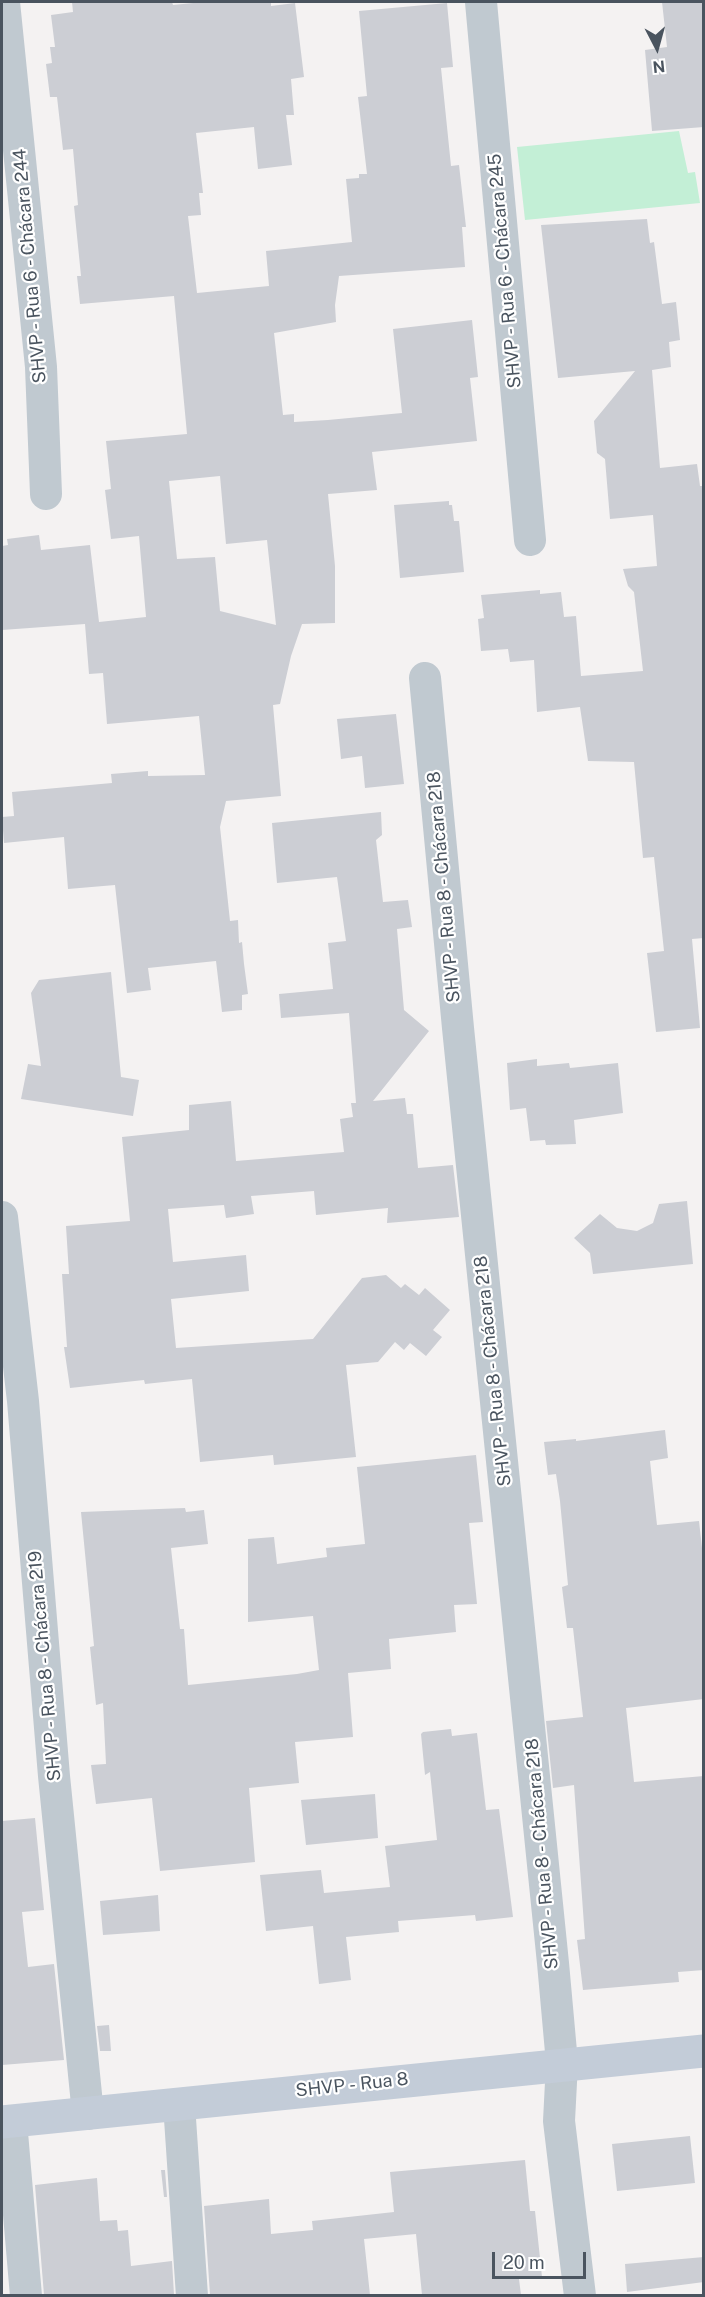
<!DOCTYPE html>
<meta charset="utf-8">
<style>
body{margin:0}
#map{position:relative;width:705px;height:2297px;overflow:hidden;background:#f4f2f2;font-family:"Public Sans",sans-serif}
canvas{display:block}
.frame{position:absolute;inset:0;border:3px solid #4a545f;pointer-events:none}
.north{position:absolute;left:627px;top:18px;width:60px;height:60px;-webkit-text-stroke:4px #fff;paint-order:stroke;rotate:174deg;font-size:16px;font-weight:700;line-height:24px;text-align:center;color:#4a545f}
.north::after{content:'';display:block;margin:auto;width:21px;height:27px;background:#4a545f;clip-path:polygon(50% 0,100% 100%,50% 72%,0 100%)}
.scale{position:absolute;left:492px;top:2252px;width:94px;height:27px;box-sizing:border-box;border:3px solid #4a545f;border-top:0;padding-left:8px;font-size:18px;line-height:21px;white-space:nowrap;color:#4a545f;-webkit-text-stroke:4px #fff;paint-order:stroke}
</style>
<div id="map">
<canvas width="705" height="2297"></canvas>
<div class="frame"></div>
<div class="north">N</div>
<div class="scale">20 m</div>
</div>
<script>
const c = document.querySelector('canvas').getContext('2d');
c.lineJoin = 'round';
function paint(path, color) {
  c.fillStyle = color;
  c.fill(path, 'evenodd');
}
function toPath(rows) {
  const path = new Path2D();
  for (const r of rows) {
    path.moveTo(r[0], r[1]);
    for (let i = 2; i < r.length; i += 2) path.lineTo(r[i], r[i + 1]);
  }
  return path;
}
function trace(path, color, width, dash) {
  c.strokeStyle = color;
  c.lineWidth = width;
  c.lineCap = dash ? 'butt' : 'round';
  c.setLineDash(dash || []);
  c.stroke(path);
}
function label(font, color, halo, rows, align = 'center') {
  c.font = font + ' "Public Sans",sans-serif';
  c.lineWidth = 4.5;
  c.setLineDash([]);
  c.textBaseline = 'middle';
  c.strokeStyle = halo;
  c.fillStyle = color;
  for (const [text, x, y, turn = 0] of rows) {
    c.save();
    c.translate(x, y);
    c.rotate((+turn || 0) * Math.PI / 180);
    c.textAlign = isNaN(turn) ? turn : align;
    if (halo) c.strokeText(text, 0, 0);
    c.fillText(text, 0, 0);
    c.restore();
  }
}
paint(toPath([
 [679,131,688,173,695,172,700,203,525,220,517,147]
]), '#c3efd6');
paint(toPath([
 [72,2,172,2,173,5,203,2,271,2,271,6,295,3,304,77,291,79,294,115,286,115,292,165,258,169,254,127,196,133,203,193,199,193,201,215,188,216,197,293,269,286,266,251,352,242,346,179,359,178,359,174,367,174,358,97,367,96,359,11,447,3,453,67,441,68,451,166,459,165,466,227,462,227,465,267,339,276,335,305,336,322,274,333,283,415,294,414,294,422,328,420,402,413,393,329,472,320,478,377,470,378,477,441,372,452,377,490,328,494,335,566,335,623,302,624,291,656,280,704,273,705,281,796,226,801,220,827,230,921,238,920,239,943,242,942,244,964,248,994,242,995,242,1010,222,1012,216,961,148,968,151,990,127,993,115,885,68,889,64,837,4,843,2,817,14,816,12,792,112,783,111,774,148,771,148,776,205,775,199,716,107,724,103,673,89,674,85,624,2,630,2,546,8,545,7,539,39,535,41,550,90,545,99,622,146,617,139,536,111,539,105,490,111,489,106,441,187,434,174,296,80,304,77,276,81,276,74,206,78,205,73,149,63,150,57,97,50,97,46,64,52,63,50,47,55,47,51,15,73,12],
 [220,476,226,544,267,540,276,625,220,611,215,557,177,559,169,481],
 [662,2,704,2,704,127,652,131,645,50,667,47],
 [647,219,650,243,654,242,662,304,676,302,680,340,669,342,671,367,652,370,660,468,697,464,700,486,704,486,704,938,692,939,700,1028,656,1032,647,953,664,951,654,857,643,858,634,762,588,761,580,707,537,712,534,660,510,662,508,649,481,651,478,619,484,618,481,595,540,590,540,594,561,592,564,617,576,616,581,676,643,671,634,592,628,586,623,569,657,566,653,515,610,519,605,459,597,453,594,421,635,371,558,378,541,225],
 [449,501,449,505,452,505,454,521,459,521,464,572,400,578,394,505],
 [396,714,404,784,365,788,362,756,341,759,337,719],
 [381,812,382,835,376,840,383,902,408,900,412,927,397,929,404,1010,429,1031,373,1101,405,1098,407,1114,413,1114,418,1168,453,1165,459,1217,387,1223,388,1208,316,1215,314,1191,251,1196,254,1214,226,1218,224,1205,168,1209,173,1262,246,1255,249,1291,171,1299,176,1348,313,1339,362,1278,386,1275,401,1288,405,1284,419,1295,425,1288,450,1310,433,1330,442,1337,426,1356,410,1343,404,1350,395,1342,378,1362,346,1365,356,1457,274,1465,273,1455,200,1462,192,1379,145,1384,144,1380,70,1388,64,1347,67,1347,62,1274,69,1274,66,1226,130,1221,122,1137,189,1130,189,1105,231,1101,236,1161,344,1152,340,1119,353,1117,351,1103,356,1103,349,1013,281,1018,279,994,333,989,328,943,346,941,337,877,277,883,272,823],
 [111,972,121,1077,139,1080,133,1116,21,1099,28,1064,41,1066,31,993,39,980],
 [537,1059,537,1066,569,1063,570,1068,618,1063,623,1113,574,1120,576,1144,546,1145,545,1140,530,1141,526,1108,510,1110,507,1063],
 [687,1201,693,1264,593,1274,590,1253,574,1238,600,1214,617,1228,637,1231,653,1223,659,1204],
 [665,1430,668,1458,650,1461,657,1525,699,1521,704,1566,704,1699,626,1708,634,1782,704,1776,704,1970,678,1972,679,1982,583,1990,577,1940,585,1939,574,1785,553,1788,546,1721,583,1717,573,1628,567,1628,562,1587,568,1585,560,1501,556,1474,548,1475,544,1442,576,1439,576,1441],
 [476,1455,483,1522,469,1523,477,1604,454,1605,456,1632,389,1639,391,1669,348,1673,353,1737,295,1742,299,1783,249,1788,255,1862,160,1871,152,1798,96,1804,91,1765,106,1764,103,1703,96,1705,90,1647,94,1646,81,1512,185,1508,186,1512,204,1510,208,1544,171,1548,180,1629,184,1629,188,1685,297,1674,319,1670,313,1616,248,1622,248,1539,274,1537,277,1564,327,1557,326,1548,365,1544,357,1467],
 [451,1729,452,1736,477,1733,486,1810,499,1809,513,1917,476,1921,475,1915,398,1921,399,1932,346,1937,351,1980,319,1984,313,1926,266,1931,260,1875,321,1870,324,1893,390,1887,385,1846,437,1840,430,1772,425,1775,421,1734,423,1732],
 [375,1794,378,1838,306,1845,301,1800],
 [35,1818,44,1910,22,1912,28,1967,54,1964,64,2060,2,2065,2,1821],
 [158,1895,160,1931,103,1935,100,1901],
 [109,2025,111,2051,100,2051,97,2026],
 [690,2136,695,2183,617,2191,612,2144],
 [525,2160,530,2211,535,2211,542,2277,519,2279,521,2295,422,2295,416,2234,364,2239,370,2295,210,2295,204,2206,269,2199,271,2234,313,2230,312,2221,394,2212,390,2172],
 [161,2170,165,2170,167,2197,164,2197],
 [97,2178,100,2221,117,2220,118,2231,128,2230,131,2266,172,2261,174,2295,44,2295,35,2185],
 [704,2257,704,2282,627,2292,625,2264]
]), '#ccced4');
trace(toPath([
 [4,2,41,367,46,494],
 [481,2,530,540],
 [425,678,458,1028,553,1963,562,2063,559,2121,580,2296],
 [2,1217,23,1401,54,1776,88,2114],
 [179,2104,192,2296],
 [11,2121,26,2296]
]), '#c0c9d0', 32);
trace(toPath([
 [2,2122,704,2051]
]), '#c3ccd8', 33);
label('18px', '#4a545f', '#fff', [
 ["SHVP - Rua 6 - Chácara 244",30,266,-95],
 ["SHVP - Rua 6 - Chácara 245",505,271,-95],
 ["SHVP - Rua 8 - Chácara 218",444,887,-95],
 ["SHVP - Rua 8 - Chácara 218",493,1371,-96],
 ["SHVP - Rua 8 - Chácara 219",45,1666,-95],
 ["SHVP - Rua 8 - Chácara 218",542,1854,-95],
 ["SHVP - Rua 8",352,2085,-6]
]);
</script>
